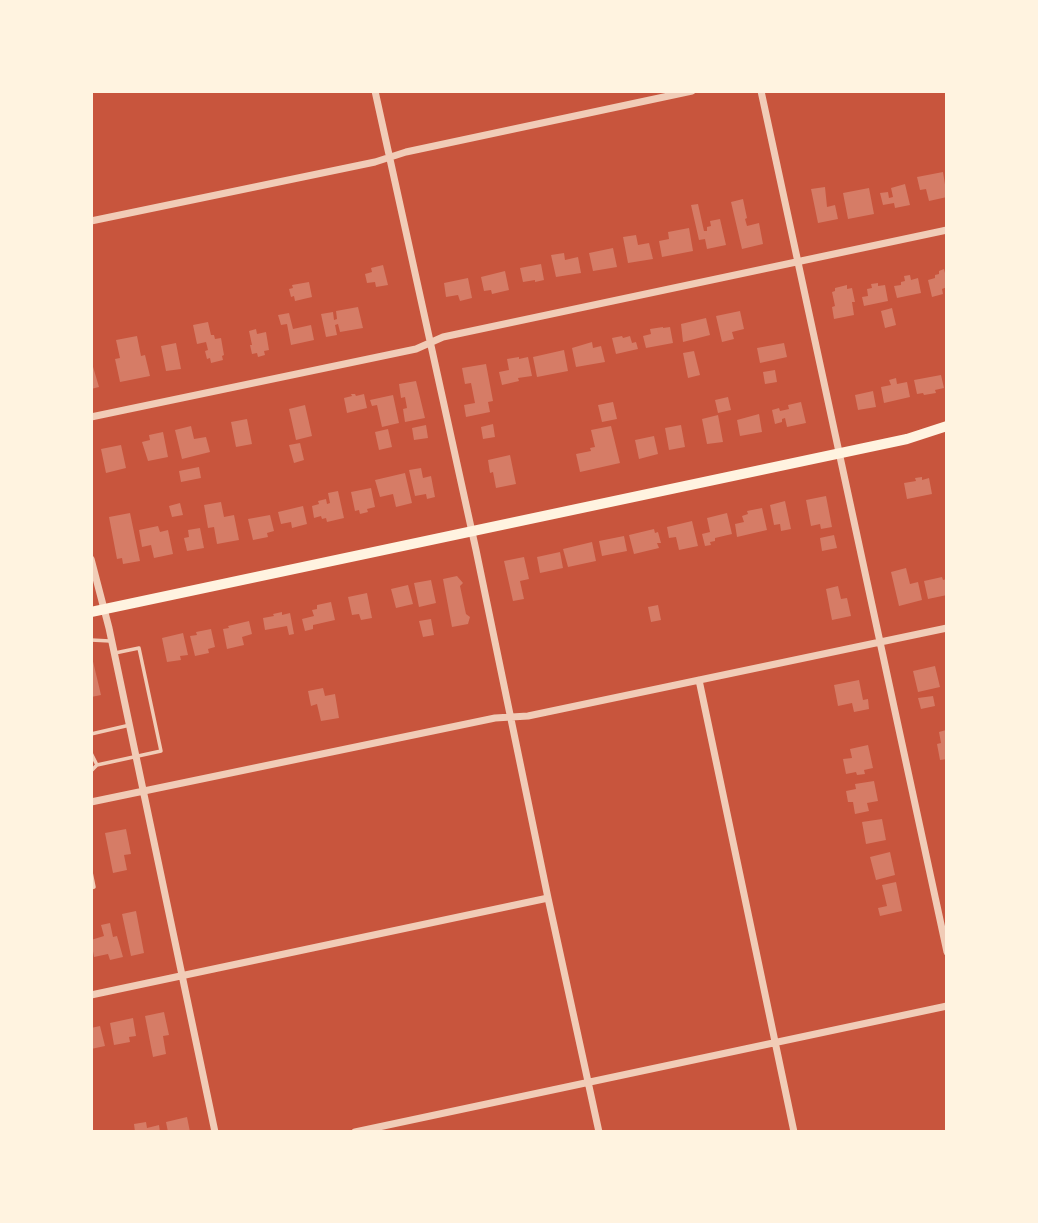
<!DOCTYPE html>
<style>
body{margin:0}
#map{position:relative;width:1038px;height:1223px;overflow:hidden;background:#c8553d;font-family:"Fira Sans Condensed",sans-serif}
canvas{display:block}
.frame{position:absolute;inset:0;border:93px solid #fff3e0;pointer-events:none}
</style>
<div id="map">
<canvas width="1038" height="1223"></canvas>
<div class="frame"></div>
</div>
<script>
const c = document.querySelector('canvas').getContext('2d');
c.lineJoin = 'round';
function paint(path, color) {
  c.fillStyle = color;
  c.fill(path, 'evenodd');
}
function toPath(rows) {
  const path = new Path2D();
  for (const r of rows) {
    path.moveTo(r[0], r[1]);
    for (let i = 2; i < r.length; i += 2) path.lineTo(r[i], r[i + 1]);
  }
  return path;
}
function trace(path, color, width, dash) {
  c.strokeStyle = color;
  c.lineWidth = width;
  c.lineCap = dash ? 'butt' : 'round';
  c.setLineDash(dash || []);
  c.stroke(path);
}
paint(toPath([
 [943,172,947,197,929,201,926,189,920,190,917,177],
 [905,184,910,205,895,208,894,203,883,205,880,193,888,192,889,198,893,197,891,188],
 [825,187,827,207,835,205,838,219,818,223,811,189],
 [869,188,874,214,848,219,843,193],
 [743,199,747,218,745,219,747,226,759,223,763,244,742,249,731,202],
 [698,204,704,231,707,231,707,227,711,226,710,221,720,219,726,245,707,249,705,239,699,240,691,205],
 [689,228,693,251,662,257,659,241,669,239,668,232],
 [636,235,638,245,649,243,653,259,628,263,623,237],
 [613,248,617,267,593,271,589,253],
 [564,253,565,260,578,257,581,273,556,277,551,255],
 [541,264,544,280,535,282,535,280,523,282,520,268],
 [383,265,388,285,376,287,375,282,367,283,365,274,372,272,371,268],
 [944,269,945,273,947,272,947,287,942,289,943,294,932,297,928,280,935,278,935,275,939,274,939,271],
 [505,271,509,290,492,294,491,290,484,291,481,277],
 [910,275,911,280,918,278,921,293,897,298,894,286,901,285,901,282,905,281,904,276],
 [468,278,472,298,460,301,458,295,446,297,444,283],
 [309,282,312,297,295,301,294,296,291,297,289,289,293,288,292,285],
 [878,283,878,286,885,285,888,301,864,306,862,297,868,296,867,289,872,288,871,284],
 [847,285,847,289,852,288,855,302,852,302,854,315,834,319,832,307,835,306,832,292,835,291,835,288],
 [358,307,363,328,340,332,338,324,335,325,337,335,326,337,321,314,333,312,334,320,337,319,336,311],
 [892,308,896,325,885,328,881,311],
 [740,311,744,329,732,332,734,339,722,342,716,316],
 [289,313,293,329,311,325,314,340,291,345,287,324,281,325,278,315],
 [706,318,710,335,683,342,681,324],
 [208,322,211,335,214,335,215,339,221,338,224,355,222,356,223,360,211,363,210,358,207,359,205,351,208,350,206,342,197,344,193,325],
 [663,327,663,328,670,327,673,343,646,348,643,336,651,334,650,329],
 [256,329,257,334,266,332,269,350,264,351,265,355,258,357,257,353,252,354,250,345,252,345,249,331],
 [137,336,141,356,145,355,150,376,120,382,115,359,120,358,116,340],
 [622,336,623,338,630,336,632,343,636,342,638,349,616,354,612,338],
 [592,342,593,348,601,346,605,362,576,367,572,348],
 [176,343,181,369,166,371,161,346],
 [784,343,787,357,760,363,757,348],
 [564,350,568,371,537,377,533,357],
 [694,351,700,375,688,378,683,353],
 [519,357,519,359,528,357,532,376,518,378,519,381,502,385,499,372,509,370,507,359],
 [91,360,99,387,91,389],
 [486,364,493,401,488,402,490,412,466,417,464,405,475,403,471,383,465,384,462,368],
 [775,370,777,382,765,384,763,372],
 [941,375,944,388,935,390,936,393,924,395,923,393,917,394,914,380],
 [896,378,897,384,907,382,910,397,884,403,881,387,891,385,889,380],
 [416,381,425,418,405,422,403,409,407,408,405,397,401,398,399,384],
 [873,391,876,407,858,410,855,395],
 [351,394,355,394,356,396,364,394,367,408,347,413,344,398,352,396],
 [393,395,399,423,382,427,377,405,372,406,370,400],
 [728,397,731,410,718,413,715,400],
 [613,402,617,419,602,422,598,405],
 [801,402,806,423,787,427,785,418,782,419,782,422,775,424,772,410,779,408,780,411,789,409,788,405],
 [305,405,312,436,296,440,289,409],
 [759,414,762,432,740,436,737,420],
 [718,415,723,442,707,444,702,419],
 [247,419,252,444,236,447,231,422],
 [493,424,495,437,483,439,481,427],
 [426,425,428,438,414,440,412,428],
 [681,425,685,447,669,450,665,428],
 [191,426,194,439,206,437,210,452,182,459,175,430],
 [611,426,620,463,580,472,576,454,591,451,590,448,595,447,591,430],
 [388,429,392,447,379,450,375,432],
 [163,432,168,457,148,461,142,442,150,440,149,435],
 [654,436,658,454,639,459,635,440],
 [300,443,304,460,294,463,289,445],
 [121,445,126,468,106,473,101,449],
 [510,455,516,484,496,488,493,472,490,473,488,460],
 [199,467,201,478,181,482,179,471],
 [421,468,423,478,431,476,435,497,427,499,426,494,415,496,409,470],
 [405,473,412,503,396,507,393,494,380,497,375,480],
 [922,477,922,480,929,478,932,494,907,499,904,483,916,481,915,478],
 [371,488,375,507,367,509,368,512,360,514,359,510,355,511,351,492],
 [338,491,344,518,327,522,326,518,322,519,321,516,314,518,312,506,319,504,318,501,326,499,327,504,330,503,328,493],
 [826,496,832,527,821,529,820,524,811,526,806,500],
 [785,501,791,529,781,531,780,524,774,525,770,505],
 [221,502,224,517,234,515,239,540,217,544,214,527,208,528,204,505],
 [180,503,183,515,172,517,169,506],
 [303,506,307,524,292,528,291,522,281,524,278,512],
 [762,508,767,530,737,537,735,524,744,522,742,516,748,514,747,511],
 [130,513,140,561,123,564,122,558,117,559,109,517],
 [727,513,732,534,715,538,715,541,710,542,711,545,705,546,702,534,710,532,707,518],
 [270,515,274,531,267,533,268,537,253,540,248,519],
 [692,521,698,546,679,550,676,537,669,538,667,527],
 [158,526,160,532,168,530,173,554,154,558,151,545,142,547,139,530],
 [200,528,204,548,187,551,184,538,189,537,188,530],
 [654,529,655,533,658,532,661,543,657,543,659,548,634,554,629,535],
 [834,535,837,548,822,551,820,538],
 [624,536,627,551,602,556,599,541],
 [592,542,596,561,568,567,563,549],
 [560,552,563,568,540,573,537,557],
 [524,557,529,579,520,581,524,599,513,601,504,561],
 [906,568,910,584,918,582,922,600,899,606,891,572],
 [457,576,463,583,460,586,466,614,470,617,468,624,452,627,443,579],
 [942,577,943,580,947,579,947,595,928,599,924,581],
 [431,580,436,603,419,607,414,583],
 [408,585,413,604,396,608,391,589],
 [838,586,841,599,847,598,851,616,832,620,826,589],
 [367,593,372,618,361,620,359,614,352,615,348,597],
 [331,602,335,620,313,625,313,629,305,631,302,619,314,616,312,610,317,609,317,605],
 [658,605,661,620,651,622,648,607],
 [282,612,282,615,290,613,294,634,289,635,287,626,265,630,263,618,274,616,273,614],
 [431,619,434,635,423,637,419,621],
 [249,621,252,634,242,637,244,645,227,649,223,629,229,628,228,626],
 [211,629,215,647,208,649,209,653,195,656,190,636,197,635,196,632],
 [183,633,188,655,180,656,181,660,167,662,162,638],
 [91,653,101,695,91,697],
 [935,666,940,687,918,692,913,671],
 [859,680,863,700,868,699,869,709,854,712,852,703,838,706,834,685],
 [323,688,325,696,335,694,339,718,321,721,317,704,311,706,308,691],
 [933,696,935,706,921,709,918,698],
 [946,730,947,759,940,760,937,744,941,743,939,732],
 [868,745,873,768,864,770,865,774,857,775,856,772,846,774,843,759,852,758,850,749],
 [874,781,878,801,867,803,869,811,855,814,853,802,848,802,846,791,856,789,855,784],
 [882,819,886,840,866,844,862,822],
 [126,829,131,854,124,855,127,870,113,873,105,833],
 [890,852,895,875,876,880,870,857],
 [896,882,902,911,880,916,878,908,887,906,882,885],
 [136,911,144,953,131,956,122,914],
 [110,923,113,937,117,936,123,957,110,960,108,954,94,957,91,940,104,936,101,925],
 [164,1012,169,1035,163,1036,166,1054,153,1057,145,1016],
 [133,1018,136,1036,129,1037,130,1042,114,1045,110,1023],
 [100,1026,105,1046,91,1049,91,1028],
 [187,1117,190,1132,168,1132,166,1122],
 [146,1122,147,1128,159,1125,160,1132,135,1132,134,1124]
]), '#d67c66');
trace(toPath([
 [91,640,110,641],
 [91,734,130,725],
 [91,753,97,765,161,751,139,648,115,653],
 [91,771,97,765],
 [91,872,94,887,91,888]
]), '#f1ccb7', 3.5);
trace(toPath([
 [375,91,476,550,548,898,599,1132],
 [761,91,947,952],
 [91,221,375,162,406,152,692,91],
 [91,417,416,349,443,337,947,230],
 [91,559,109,628,215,1132],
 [699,680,794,1132],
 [91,802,495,718,528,716,947,628],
 [91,995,548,898],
 [355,1132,947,1006]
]), '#f1ccb7', 7);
trace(toPath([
 [91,612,907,439,947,426]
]), '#fff3e0', 10);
</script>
